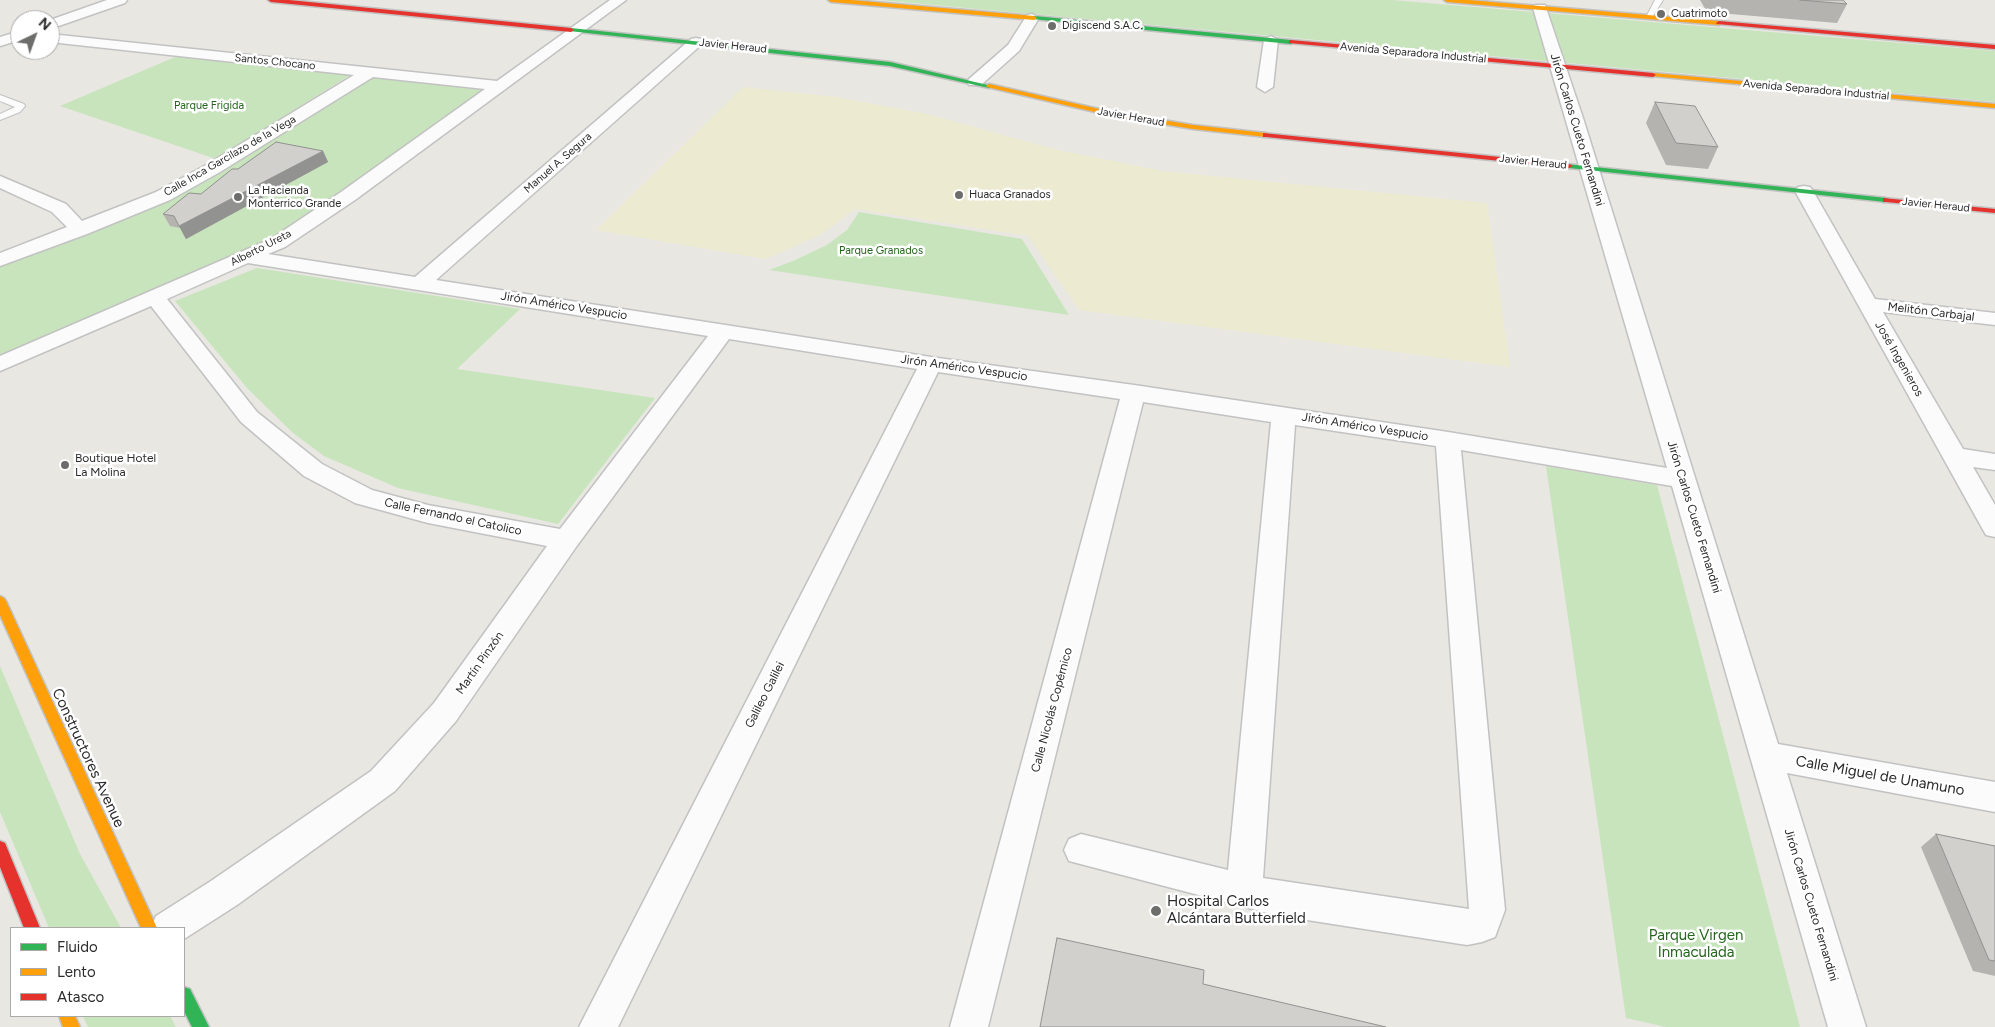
<!DOCTYPE html>
<meta charset="utf-8">
<style>
body{margin:0}
#map{position:relative;width:1995px;height:1027px;overflow:hidden;background:#e8e7e2;font-family:Figtree,sans-serif}
canvas{display:block}
.legend{position:absolute;left:10px;top:927px;width:175px;height:90px;box-sizing:border-box;background:#fff;border:1px solid #aaa;margin:0;padding:6px 9px;list-style:none;font-size:15px;color:#2b2b2b}
.legend li{display:flex;align-items:center;gap:10px;height:25px}
.legend b{width:25px;border:1px solid #aaa}
.north{position:absolute;left:10px;top:10px;width:50px;height:50px;box-sizing:border-box;background:#fff;border:1px solid #aaa;border-radius:50%;rotate:42deg;font-size:14px;font-weight:700;line-height:20px;text-align:center;color:#2b2b2b}
.north::after{content:'';display:block;margin:auto;width:18px;height:22px;background:#6d6d6b;clip-path:polygon(50% 0,100% 100%,50% 72%,0 100%)}
</style>
<div id="map">
<canvas width="1995" height="1027"></canvas>
<ul class="legend">
<li><b style="height:6px;background:#30b455"></b>Fluido</li>
<li><b style="height:6px;background:#ff9f0a"></b>Lento</li>
<li><b style="height:6px;background:#e5322d"></b>Atasco</li>
</ul>
<div class="north">N</div>
</div>
<script>
const c = document.querySelector('canvas').getContext('2d');
c.lineJoin = 'round';
function paint(path, color) {
  c.fillStyle = color;
  c.fill(path, 'evenodd');
}
function toPath(rows) {
  const path = new Path2D();
  for (const r of rows) {
    path.moveTo(r[0], r[1]);
    for (let i = 2; i < r.length; i += 2) path.lineTo(r[i], r[i + 1]);
  }
  return path;
}
function trace(path, color, width, dash) {
  c.strokeStyle = color;
  c.lineWidth = width;
  c.lineCap = dash ? 'butt' : 'round';
  c.setLineDash(dash || []);
  c.stroke(path);
}
function label(font, color, halo, rows, align = 'center') {
  c.font = font + ' Figtree,sans-serif';
  c.lineWidth = 5;
  c.setLineDash([]);
  c.textBaseline = 'middle';
  c.strokeStyle = halo;
  c.fillStyle = color;
  for (const [text, x, y, turn = 0] of rows) {
    c.save();
    c.translate(x, y);
    c.rotate((+turn || 0) * Math.PI / 180);
    c.textAlign = isNaN(turn) ? turn : align;
    if (halo) c.strokeText(text, 0, 0);
    c.fillText(text, 0, 0);
    c.restore();
  }
}
paint(toPath([
 [879,0,1392,0,1995,51,1995,102],
 [182,54,350,75,216,159,60,106],
 [374,76,487,88,342,194,261,244,0,357,0,266,197,185],
 [859,212,1022,239,1069,315,769,270,793,261,827,245,847,230],
 [257,268,520,309,457,369,655,398,558,524,398,488,324,456,293,433,247,388,175,301],
 [1546,466,1657,485,1800,1027,1666,1027,1626,1018],
 [0,666,80,854,121,928,49,928,0,812],
 [83,1016,170,1016,176,1027,88,1027]
]), '#c8e4bc');
paint(toPath([
 [743,87,837,97,927,114,1058,150,1163,171,1487,203,1510,367,1079,310,1028,236,855,209,822,234,766,259,596,230]
]), '#ecead0');
const lane = toPath([
 [1655,0,1663,0,1651,19,1645,19,1655,0],
 [0,95,24,104,25,106,20,112,0,120,0,114,15,107,0,101,0,95]
]);
const street = toPath([
 [107,0,127,0,125,3,50,29,50,20,107,0],
 [610,0,626,0,355,200,285,247,268,254,415,277,691,39,696,38,701,39,703,42,701,45,436,280,931,357,1134,385,1448,432,1667,468,1533,8,1535,5,1545,5,1583,118,1778,744,1995,782,1995,812,1787,773,1866,1027,1828,1027,1672,486,1461,450,1505,910,1495,937,1482,942,1467,945,1275,915,1069,861,1064,850,1069,839,1081,834,1228,870,1271,422,1143,402,988,1027,950,1027,1120,399,938,372,618,1027,579,1027,917,369,729,339,576,547,456,721,395,791,237,905,184,939,184,928,151,928,156,916,211,881,371,771,434,703,547,546,428,523,355,503,304,476,241,422,151,306,0,371,0,356,271,239,341,192,485,89,373,77,220,172,170,200,87,234,0,266,0,253,67,227,52,212,0,188,0,176,66,204,82,221,156,192,208,164,354,75,50,42,50,34,497,81,610,0],
 [248,263,708,336,560,529,428,505,372,490,322,464,257,412,167,299,248,263],
 [1295,425,1436,446,1469,909,1263,878,1295,425],
 [1032,14,1039,18,1019,51,981,85,969,85,967,82,969,79,1008,45,1027,15,1032,14],
 [20,31,20,40,0,46,0,37,20,31],
 [1271,36,1278,40,1273,87,1265,92,1257,87,1264,40,1271,36],
 [1804,186,1810,187,1813,191,1875,299,1995,313,1995,325,1883,312,1963,449,1995,454,1995,470,1973,467,1995,505,1995,537,1986,535,1982,528,1795,191,1798,187,1804,186]
]);
const fast = toPath([
 [1034,16,1291,40,1294,42,1291,44,1032,19,1031,18,1034,16],
 [571,28,890,62,992,86,989,88,890,66,569,31,569,29,571,28],
 [1566,164,1886,198,1890,200,1886,202,1569,168,1565,166,1566,164],
 [184,987,190,989,209,1027,192,1027,184,1011,184,987]
]);
const slow = toPath([
 [828,0,851,0,1034,16,1037,18,1034,20,831,2,828,0],
 [1444,0,1468,0,1719,21,1722,23,1719,25,1447,2,1444,0],
 [1653,73,1995,104,1995,108,1651,76,1650,75,1653,73],
 [989,84,1108,111,1193,125,1266,133,1270,135,1266,137,1193,129,1108,115,987,87,986,86,989,84],
 [0,596,4,598,6,601,157,928,141,928,0,615,0,596],
 [59,1016,75,1016,80,1027,63,1027,59,1016]
]);
const jam = toPath([
 [268,0,289,0,571,28,574,30,571,32,271,2,268,0],
 [1719,21,1995,45,1995,49,1717,24,1716,23,1719,21],
 [1291,40,1653,73,1656,75,1653,77,1289,43,1289,41,1291,40],
 [1263,133,1569,164,1573,166,1569,168,1266,137,1263,137,1263,133],
 [1883,198,1995,209,1995,213,1886,202,1883,202,1883,198],
 [0,841,5,843,40,928,24,928,0,867,0,841]
]);
trace(lane, '#c2c2c2', 2);
trace(street, '#c2c2c2', 3);
trace(fast, '#c2c2c2', 3);
trace(slow, '#c2c2c2', 3);
trace(jam, '#c2c2c2', 3);
paint(lane, '#fcfbfb');
paint(street, '#fcfbfb');
paint(fast, '#30b455');
paint(slow, '#ff9f0a');
paint(jam, '#e5322d');
paint(toPath([
 [1700,0,1843,0,1847,4,1837,23,1707,12],
 [1655,102,1718,147,1708,169,1666,165,1646,123],
 [323,151,328,162,186,239,180,228,170,226,163,214,201,194,238,169],
 [1936,834,1995,846,1995,976,1973,971,1921,847]
]), '#b4b3b0');
paint(toPath([
 [323,151,328,162,186,239,179,226]
]), '#929290');
const building = toPath([
 [1800,0,1843,0,1847,4,1800,0],
 [1655,102,1695,106,1718,147,1676,143,1655,102],
 [276,142,323,151,179,226,174,216,163,214,189,193,201,194,232,169,238,169,276,142],
 [1936,834,1995,846,1995,961,1989,960,1936,834],
 [1057,938,1204,970,1203,984,1386,1027,1040,1027,1057,938]
]);
paint(building, '#d1d0cd');
trace(building, '#929290', 1);
for (const [x, y, r, color] of [
 [1661,14,5,"#6d6d6b"],
 [1052,26,5,"#6d6d6b"],
 [959,195,5,"#6d6d6b"],
 [238,197,5,"#6d6d6b"],
 [65,465,5,"#6d6d6b"],
 [1156,911,6,"#6d6d6b"]
]) {
  const dot = new Path2D();
  dot.arc(x, y, r, 0, 2 * Math.PI);
  c.fillStyle = color;
  c.fill(dot);
  trace(dot, '#fff', 2);
}
label('11px', '#2b2b2b', '#fff', [
 ["Cuatrimoto",1671,14],
 ["Digiscend S.A.C.",1062,26],
 ["La Hacienda",248,191],
 ["Monterrico Grande",248,204],
 ["Huaca Granados",969,195]
], 'left');
label('11px', '#2b2b2b', '#fff', [
 ["Javier Heraud",733,46,6],
 ["Avenida Separadora Industrial",1413,53,5],
 ["Santos Chocano",275,62,6],
 ["Avenida Separadora Industrial",1816,90,5],
 ["Javier Heraud",1131,117,10],
 ["Calle Inca Garcilazo de la Vega",230,156,-30],
 ["Javier Heraud",1533,162,6],
 ["Manuel A. Segura",558,163,-41],
 ["Javier Heraud",1936,205,6],
 ["Alberto Ureta",261,248,-27]
]);
label('11px', '#25661d', '#fff', [
 ["Parque Frigida",209,106],
 ["Parque Granados",881,251]
]);
label('12px', '#2b2b2b', '#fff', [
 ["Jirón Carlos Cueto Fernandini",1577,130,73],
 ["Jirón Américo Vespucio",564,306,9],
 ["Melitón Carbajal",1931,312,7],
 ["José Ingenieros",1899,359,60],
 ["Jirón Américo Vespucio",964,368,8],
 ["Jirón Américo Vespucio",1365,427,9],
 ["Calle Fernando el Catolico",453,517,12],
 ["Jirón Carlos Cueto Fernandini",1694,517,73],
 ["Martín Pinzón",480,663,-55],
 ["Galileo Galilei",765,695,-63],
 ["Calle Nicolás Copérnico",1052,710,-75],
 ["Jirón Carlos Cueto Fernandini",1811,905,73]
]);
label('12px', '#2b2b2b', '#fff', [
 ["Boutique Hotel",75,458],
 ["La Molina",75,472]
], 'left');
label('15px', '#2b2b2b', '#fff', [
 ["Constructores Avenue",88,758,65],
 ["Calle Miguel de Unamuno",1880,776,10]
]);
label('15px', '#2b2b2b', '#fff', [
 ["Hospital Carlos",1167,902],
 ["Alcántara Butterfield",1167,919]
], 'left');
label('15px', '#25661d', '#fff', [
 ["Parque Virgen",1696,936],
 ["Inmaculada",1696,953]
]);
</script>
